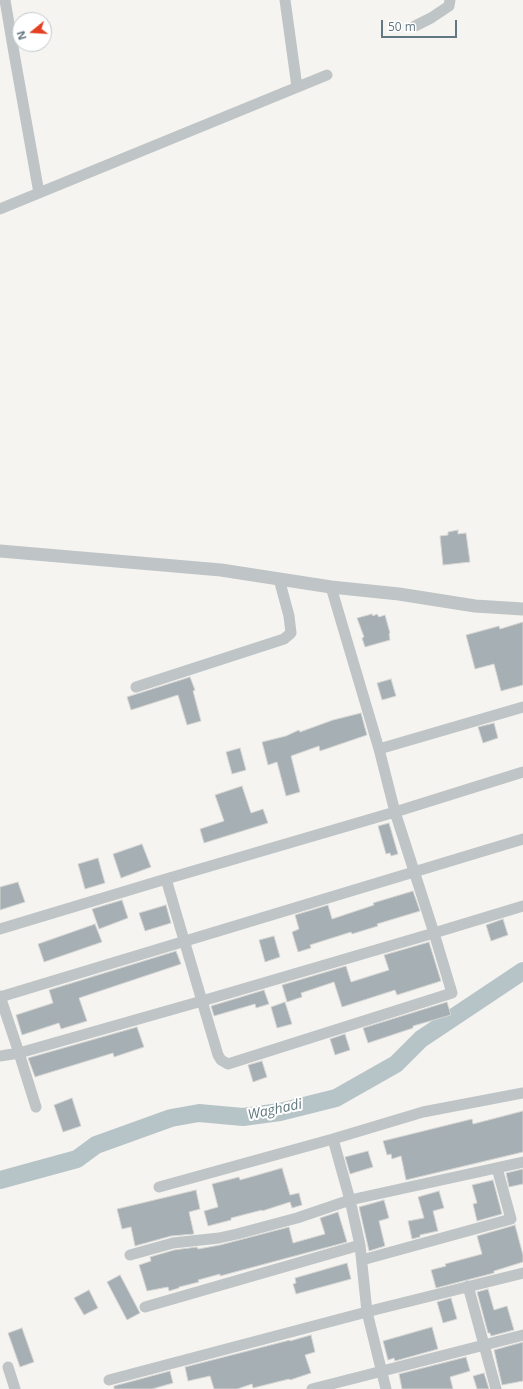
<!DOCTYPE html>
<style>
body{margin:0}
#map{position:relative;width:523px;height:1389px;overflow:hidden;background:#f5f4f0;font-family:"Open Sans",sans-serif}
canvas{display:block}
.north{position:absolute;left:12px;top:12px;width:40px;height:40px;box-sizing:border-box;background:#fff;border:1px solid #c1c9cd;border-radius:50%;rotate:252deg;font-size:11px;font-weight:700;line-height:16px;text-align:center;color:#637782}
.north::after{content:'';display:block;margin:auto;width:14px;height:18px;background:#e43f21;clip-path:polygon(50% 0,100% 100%,50% 72%,0 100%)}
.scale{position:absolute;left:381px;top:20px;width:76px;height:18px;box-sizing:border-box;border:2px solid #637782;border-top:0;padding-left:5px;font-size:12px;line-height:14px;white-space:nowrap;color:#637782;-webkit-text-stroke:3px #fff;paint-order:stroke}
</style>
<div id="map">
<canvas width="523" height="1389"></canvas>
<div class="north">N</div>
<div class="scale">50 m</div>
</div>
<script>
const c = document.querySelector('canvas').getContext('2d');
c.lineJoin = 'round';
function toPath(rows) {
  const path = new Path2D();
  for (const r of rows) {
    path.moveTo(r[0], r[1]);
    for (let i = 2; i < r.length; i += 2) path.lineTo(r[i], r[i + 1]);
  }
  return path;
}
function trace(path, color, width, dash) {
  c.strokeStyle = color;
  c.lineWidth = width;
  c.lineCap = dash ? 'butt' : 'round';
  c.setLineDash(dash || []);
  c.stroke(path);
}
function paint(path, color) {
  c.fillStyle = color;
  c.fill(path, 'evenodd');
}
function label(font, color, halo, rows, align = 'center') {
  c.font = font + ' "Open Sans",sans-serif';
  c.lineWidth = 4;
  c.setLineDash([]);
  c.textBaseline = 'middle';
  c.strokeStyle = halo;
  c.fillStyle = color;
  for (const [text, x, y, turn = 0] of rows) {
    c.save();
    c.translate(x, y);
    c.rotate((+turn || 0) * Math.PI / 180);
    c.textAlign = isNaN(turn) ? turn : align;
    if (halo) c.strokeText(text, 0, 0);
    c.fillText(text, 0, 0);
    c.restore();
  }
}
trace(toPath([
 [0,1180,77,1159,96,1145,171,1118,199,1113,243,1117,280,1112,336,1098,396,1064,421,1039,523,971]
]), '#b7c4c7', 18);
const building = toPath([
 [458,530,458,534,466,533,470,562,443,565,440,536,448,535,448,532,458,530],
 [372,614,373,616,377,614,379,617,385,615,390,633,389,634,390,640,365,647,362,638,364,637,357,618,372,614],
 [523,622,523,685,501,691,494,664,475,669,466,635,499,626,500,629,523,622],
 [190,677,195,690,193,691,201,721,187,725,178,695,131,710,127,697,190,677],
 [391,679,396,696,382,700,377,683,391,679],
 [361,713,367,735,320,751,319,746,291,756,300,792,286,796,277,762,268,765,262,742,286,736,299,730,300,732,333,720,361,713],
 [494,723,498,738,483,743,478,727,494,723],
 [240,748,246,770,232,774,226,752,240,748],
 [242,786,251,813,263,809,268,823,204,843,200,829,224,821,215,795,242,786],
 [389,823,398,854,391,856,390,853,386,854,378,826,389,823],
 [142,844,151,867,121,878,113,854,142,844],
 [98,858,105,883,85,889,78,864,98,858],
 [18,882,25,902,0,910,0,887,18,882],
 [413,891,420,911,377,924,378,926,352,934,351,932,310,945,311,948,298,952,292,932,299,929,295,915,328,905,332,919,374,905,373,903,413,891],
 [122,900,128,918,99,929,92,909,122,900],
 [166,905,171,923,145,931,139,913,166,905],
 [503,919,508,935,491,941,486,925,503,919],
 [95,924,102,942,44,962,38,944,95,924],
 [274,936,280,957,265,962,259,940,274,936],
 [429,942,441,981,397,995,395,990,342,1007,334,982,301,993,302,997,287,1002,282,985,346,966,351,982,389,970,384,955,429,942],
 [176,951,181,964,79,998,87,1021,61,1029,59,1023,22,1035,16,1015,53,1003,49,990,176,951],
 [264,990,269,1004,256,1008,255,1004,214,1016,211,1006,264,990],
 [285,1002,292,1024,277,1028,271,1007,285,1002],
 [447,1002,451,1015,413,1026,413,1028,368,1043,363,1028,447,1002],
 [137,1027,144,1047,114,1057,113,1053,35,1077,28,1058,137,1027],
 [345,1034,350,1050,335,1055,330,1039,345,1034],
 [262,1061,267,1077,253,1082,248,1065,262,1061],
 [72,1098,81,1126,63,1132,54,1105,72,1098],
 [523,1111,523,1152,406,1180,401,1156,392,1159,391,1154,387,1155,383,1141,472,1119,473,1124,523,1111],
 [368,1151,373,1167,350,1174,345,1157,368,1151],
 [282,1168,290,1195,299,1193,302,1205,292,1208,290,1202,262,1211,262,1210,231,1218,231,1220,208,1226,204,1211,218,1207,212,1184,239,1177,240,1180,282,1168],
 [523,1169,523,1184,509,1187,506,1173,523,1169],
 [493,1180,502,1214,477,1221,473,1204,477,1203,472,1185,493,1180],
 [196,1190,200,1209,189,1212,194,1234,171,1236,135,1246,131,1227,122,1229,117,1209,196,1190],
 [439,1191,444,1208,433,1211,438,1231,420,1235,420,1237,412,1239,408,1221,424,1218,418,1197,439,1191],
 [384,1200,389,1218,379,1221,385,1246,369,1251,359,1207,384,1200],
 [338,1212,347,1242,220,1276,220,1274,198,1280,199,1282,179,1287,179,1288,169,1291,168,1287,147,1291,139,1265,151,1261,150,1257,174,1250,197,1247,198,1249,220,1245,289,1227,293,1243,325,1234,320,1218,338,1212],
 [515,1225,523,1255,523,1262,494,1271,494,1273,436,1288,431,1270,446,1266,445,1264,482,1254,477,1236,515,1225],
 [347,1263,351,1279,296,1294,293,1284,296,1283,295,1278,347,1263],
 [120,1275,140,1313,127,1320,107,1282,120,1275],
 [488,1289,494,1310,507,1306,514,1330,491,1336,490,1333,488,1333,477,1292,488,1289],
 [89,1290,98,1308,84,1315,74,1298,89,1290],
 [451,1298,457,1319,443,1323,437,1302,451,1298],
 [432,1327,438,1349,395,1361,394,1358,388,1360,383,1341,432,1327],
 [22,1328,34,1362,20,1367,8,1333,22,1328],
 [311,1335,315,1352,305,1355,311,1373,290,1380,289,1379,253,1388,252,1384,237,1389,214,1389,210,1376,188,1381,185,1367,290,1340,290,1341,311,1335],
 [523,1342,523,1381,502,1385,494,1350,523,1342],
 [466,1357,470,1371,450,1377,453,1389,402,1389,399,1374,466,1357],
 [170,1371,173,1383,152,1389,114,1389,114,1386,170,1371],
 [484,1373,489,1389,477,1389,473,1376,484,1373]
]);
paint(building, '#a6b0b4');
trace(building, '#d6d5d3', 1);
trace(toPath([
 [5,0,14,53,39,193],
 [285,0,297,87],
 [415,26,431,18,449,6,450,0],
 [0,209,327,75],
 [331,587,379,749],
 [136,687,284,639,291,633,289,616,279,579],
 [523,772,395,812,434,933,523,906],
 [166,879,395,812,379,749,523,707],
 [0,929,166,879,202,1001,218,1055,221,1060,228,1064,452,993,434,933,202,1001,19,1053,0,996],
 [0,997,523,839],
 [0,1056,19,1053,36,1107],
 [333,1139,350,1200,360,1245,367,1312,386,1389],
 [159,1187,333,1139,423,1112,523,1093],
 [130,1255,173,1243,219,1238,237,1234,297,1218,350,1200,523,1162],
 [362,1260,511,1219,497,1168],
 [468,1286,496,1389],
 [145,1307,360,1245],
 [8,1367,15,1389],
 [109,1380,378,1309,523,1273],
 [312,1389,523,1335]
]), '#bfc4c6', 11);
trace(toPath([
 [0,551,221,570,331,587,399,594,475,606,523,609]
]), '#bfc4c6', 13);
label('italic 14px', '#5f797f', '#fff', [
 ["Waghadi",275,1110,-12]
]);
</script>
